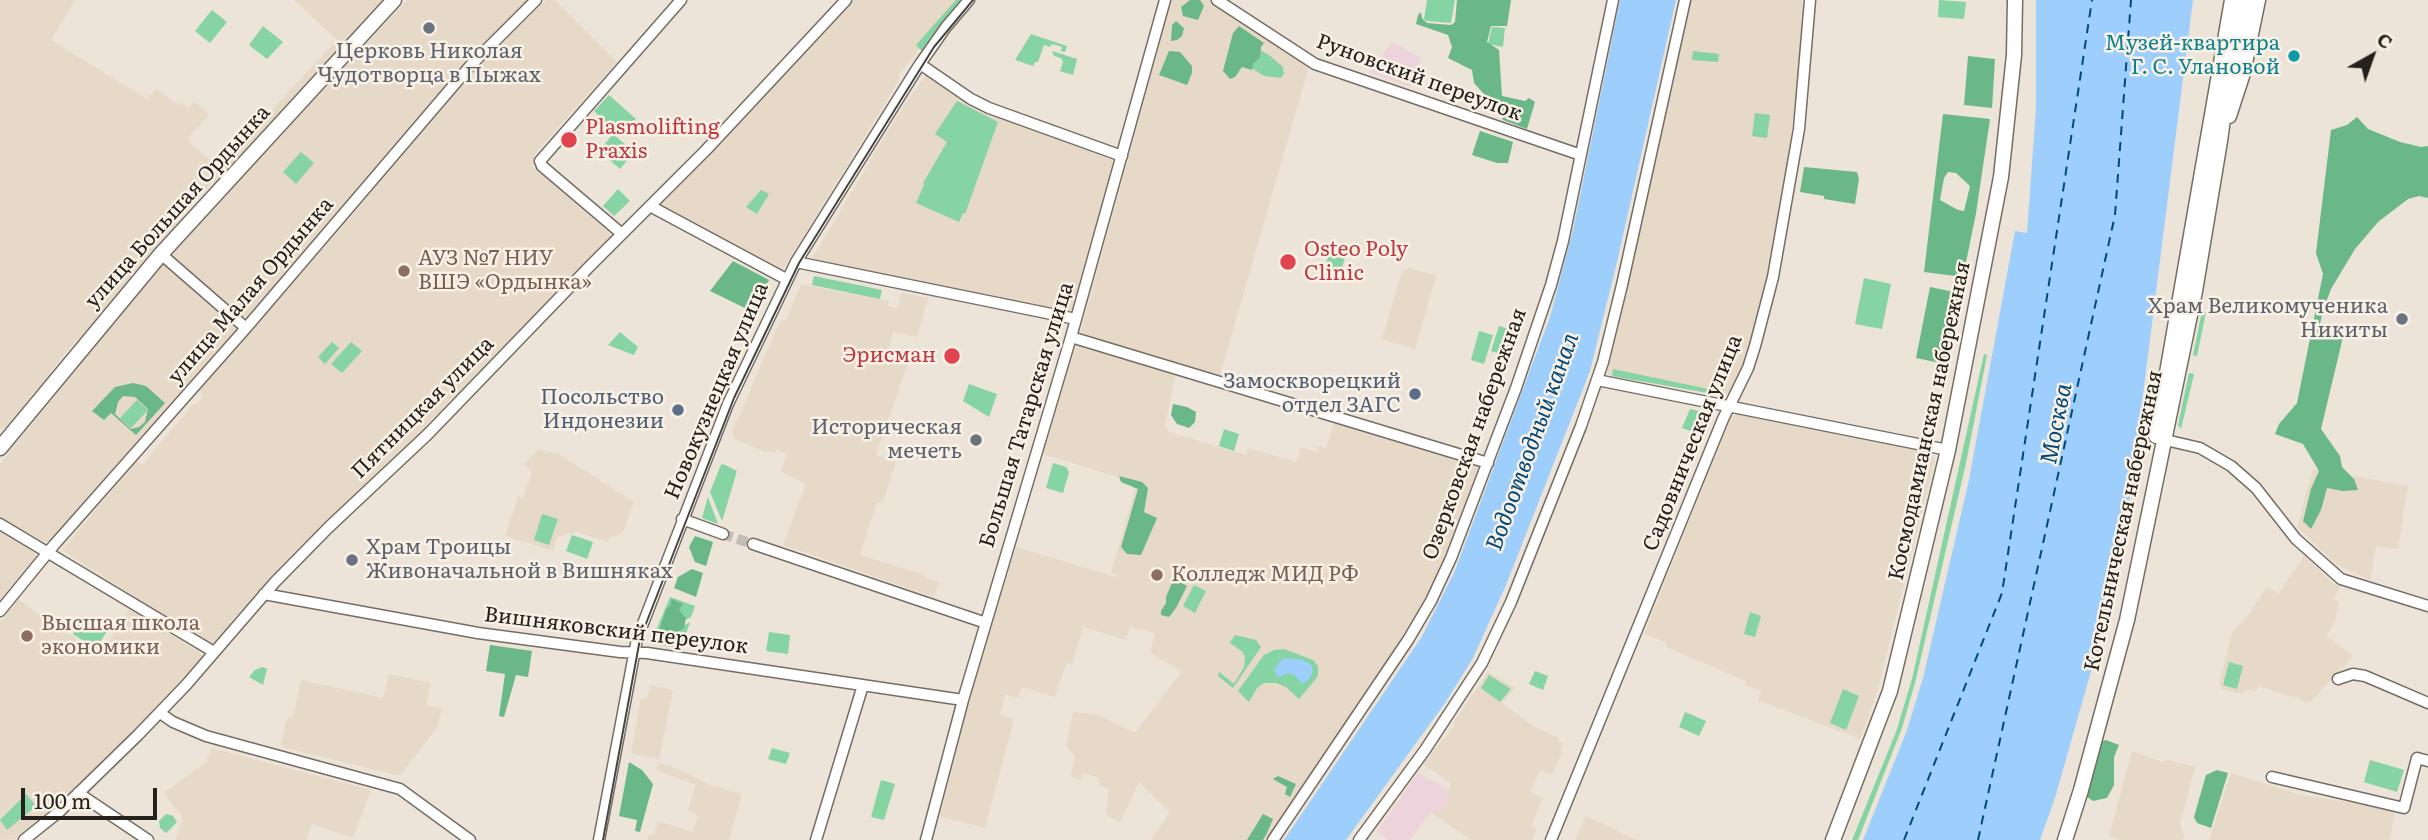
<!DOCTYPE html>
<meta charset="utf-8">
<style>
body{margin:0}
#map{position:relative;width:2428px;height:840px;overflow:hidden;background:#ece4d8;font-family:Literata,serif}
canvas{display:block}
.north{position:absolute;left:2337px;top:21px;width:70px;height:70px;-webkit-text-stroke:5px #f9f1e6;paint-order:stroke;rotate:40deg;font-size:19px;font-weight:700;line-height:28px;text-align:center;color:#24211d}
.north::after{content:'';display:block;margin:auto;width:24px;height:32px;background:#24211d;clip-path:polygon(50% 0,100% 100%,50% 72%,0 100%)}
.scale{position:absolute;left:21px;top:788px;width:136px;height:32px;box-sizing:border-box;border:4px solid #24211d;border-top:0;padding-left:9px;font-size:21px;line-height:24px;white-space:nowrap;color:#24211d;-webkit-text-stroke:5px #f9f1e6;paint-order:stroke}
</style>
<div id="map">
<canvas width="2428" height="840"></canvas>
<div class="north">С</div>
<div class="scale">100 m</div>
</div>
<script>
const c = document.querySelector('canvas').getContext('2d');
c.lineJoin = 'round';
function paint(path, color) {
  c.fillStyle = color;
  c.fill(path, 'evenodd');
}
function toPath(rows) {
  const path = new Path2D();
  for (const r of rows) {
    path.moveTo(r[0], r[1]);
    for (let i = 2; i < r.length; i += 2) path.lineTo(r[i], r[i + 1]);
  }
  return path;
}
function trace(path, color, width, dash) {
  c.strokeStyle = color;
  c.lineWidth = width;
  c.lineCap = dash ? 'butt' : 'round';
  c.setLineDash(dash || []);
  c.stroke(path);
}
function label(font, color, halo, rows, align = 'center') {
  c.font = font + ' Literata,serif';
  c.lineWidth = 5;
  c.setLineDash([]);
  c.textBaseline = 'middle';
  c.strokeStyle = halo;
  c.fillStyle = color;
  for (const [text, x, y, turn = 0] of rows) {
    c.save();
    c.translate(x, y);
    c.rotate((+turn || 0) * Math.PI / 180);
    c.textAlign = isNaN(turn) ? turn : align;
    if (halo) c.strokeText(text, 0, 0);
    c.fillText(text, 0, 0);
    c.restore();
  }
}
paint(toPath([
 [0,0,75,0,51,40,147,99,156,88,177,105,180,102,188,108,195,101,209,115,187,139,218,167,337,40,294,0,384,0,215,182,210,184,178,219,177,223,151,252,80,339,76,340,51,371,51,375,42,387,37,388,18,413,17,418,12,424,10,423,3,429,0,428],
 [407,0,527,0,474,53,425,108,248,317,242,317,173,257,173,253],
 [546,0,555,0,617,62,538,150,534,156,533,167,609,233,611,238,459,396,454,396,443,408,443,412,438,413,426,425,427,430,307,543,303,543,277,570,277,575,258,591,258,595,245,610,241,610,230,622,231,626,216,644,210,644,134,598,135,597,62,550,137,461,142,465,194,403,197,404,202,398,202,394,199,391,352,216,435,116,485,61],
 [852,0,962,0,922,51,919,49,900,73,898,82,784,268,780,270,661,205,661,201,790,68],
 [1172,0,1210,0,1304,64,1308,70,1220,375,1087,336,1081,330],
 [1689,0,1802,0,1799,70,1788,158,1767,281,1746,357,1732,390,1725,395,1612,376,1607,373,1676,70],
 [926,75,968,104,987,113,1112,160,1112,165,1072,309,1070,312,817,261,813,257,897,116],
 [161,266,165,266,234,325,235,331,49,541,44,542,0,517,0,464],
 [1410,268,1436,276,1415,349,1382,339,1402,271],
 [801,284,889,301,888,306,897,308,901,293,928,298,917,337,893,332,889,351,904,355,909,360,876,455,896,462,882,504,877,502,860,555,925,575,924,578,939,582,934,597,783,545,806,484,781,471,787,454,776,449,774,453,768,450,767,453,735,439,732,432,781,319,786,321],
 [1079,345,1176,373,1165,425,1169,432,1246,455,1248,448,1296,462,1301,447,1316,452,1318,446,1326,448,1335,420,1477,465,1480,470,1446,557,1427,599,1394,654,1330,745,1331,749,1316,767,1284,819,1280,819,1267,840,1151,840,1170,812,1139,782,1120,823,1106,814,1109,789,1098,785,1100,778,1083,773,1081,780,1071,776,1075,756,1066,746,1073,712,1096,714,1135,733,1182,671,1150,653,1155,633,1130,627,1126,640,1083,627,1072,665,1066,663,1055,697,1022,687,1018,698,1005,694,1000,715,1014,719,985,828,940,816,974,684,1016,547,1116,577,1117,574,1111,572,1137,483,1043,454,1074,350],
 [1740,414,1930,452,1935,460,1877,692,1860,739,1758,700,1761,691,1745,685,1746,681,1666,647,1667,643,1644,634,1730,420,1732,416],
 [539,449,558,454,634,502,622,534,610,537,607,542,577,532,557,537,553,551,505,536,518,497,523,498,532,472,524,464],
 [2313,469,2408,486,2398,549,2376,546,2370,580,2337,565,2297,527],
 [0,532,32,551,36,556,34,562,0,603],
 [2304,556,2332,582,2340,586,2334,599,2339,602,2334,624,2326,636,2353,656,2309,703,2307,701,2306,704,2297,696,2295,698,2259,686,2256,691,2248,689,2241,694,2222,689,2219,684,2233,630,2249,614,2267,587,2278,594],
 [19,599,57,630,60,628,100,655,129,609,202,654,203,658,194,670,189,671,156,706,156,711,130,738,126,738,104,759,104,763,83,783,79,783,61,799,61,804,19,839,0,840,0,622],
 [1488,672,1515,688,1502,703,1535,727,1559,738,1558,741,1563,744,1560,751,1562,752,1552,775,1540,770,1530,792,1543,798,1531,825,1537,829,1532,840,1471,840,1432,813,1435,808,1439,812,1449,798,1445,795,1452,784,1423,764,1455,725,1453,723],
 [389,674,431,683,426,705,442,709,437,728,400,775,396,775,282,747,281,743,287,719,294,714,301,680,383,698],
 [650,685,673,690,659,759,631,753,641,698,647,698],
 [211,748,371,790,353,838,312,824,306,840,175,840,183,818,164,793,206,762],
 [2132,751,2163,762,2168,760,2195,767,2180,824,2184,835,2183,840,2121,840,2109,836],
 [658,762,683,771,707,784,742,794,729,840,648,840,649,834,654,835,658,821,693,832,698,816,688,811,696,785,656,770],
 [2231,773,2297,794,2395,810,2390,840,2209,840],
 [1586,816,1637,840,1575,840]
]), '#e6d9c7');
paint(toPath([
 [1392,42,1421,58,1410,87,1369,72],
 [1418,773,1449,789,1445,795,1449,799,1440,812,1435,809,1430,813,1410,840,1389,840,1377,831]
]), '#edd3db');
paint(toPath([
 [956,0,962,0,922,51,916,45],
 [1427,0,1455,0,1451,23,1427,21,1424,19],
 [1939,0,1966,2,1964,19,1938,17],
 [212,10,227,22,210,43,195,31],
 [263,26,283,42,267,59,249,45],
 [1492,27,1505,28,1503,47,1488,44],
 [1031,34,1067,46,1065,52,1061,51,1062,47,1052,44,1050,47,1044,45,1038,62,1035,62,1033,66,1015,60],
 [1052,51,1077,59,1073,75,1060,71,1063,62,1061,58,1054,56],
 [1256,51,1262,51,1269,55,1283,67,1284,74,1281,78,1264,76,1250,67],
 [1693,51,1719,54,1718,62,1692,60],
 [609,95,636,119,621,136,594,111],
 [957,101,998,122,965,214,963,213,959,222,916,203,924,185,923,183,947,142,935,134],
 [1755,113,1770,115,1767,138,1752,136],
 [613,134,634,152,620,169,599,151],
 [301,152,314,163,296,184,283,172],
 [618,189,630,201,614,216,603,206],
 [761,190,769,194,757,214,746,207],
 [1329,253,1345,258,1340,274,1324,270],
 [814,276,882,290,880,299,812,285],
 [1864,278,1891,284,1882,329,1855,324],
 [2202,311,2206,312,2197,356,2193,355],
 [1499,326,1515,331,1508,356,1491,351],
 [1479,331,1493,335,1484,364,1471,360],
 [620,332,638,347,634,355,608,345],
 [332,342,339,348,325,364,318,357],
 [351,342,362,351,342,373,331,364],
 [1984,354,1987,355,1966,463,1916,679,1902,728,1858,840,1852,840,1896,732,1912,679],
 [1613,369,1713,390,1713,394,1612,376],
 [2189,373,2194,374,2181,429,2178,425],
 [969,384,997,394,989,417,963,401],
 [137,400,148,410,131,428,120,418],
 [1690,409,1707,413,1699,434,1682,428],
 [1224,429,1239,434,1234,451,1219,446],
 [1053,463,1066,467,1069,472,1063,493,1046,488],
 [723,464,737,471,722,521,710,492,721,465],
 [708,497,718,524,702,518],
 [542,514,558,519,549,545,534,540],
 [572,535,593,542,587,559,566,551],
 [1194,585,1206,591,1195,613,1183,606],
 [670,597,695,606,691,617,653,638],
 [1750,612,1761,616,1755,637,1744,634],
 [83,616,107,631,96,649,73,634],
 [690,622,682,646,679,648,652,644],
 [769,632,790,635,788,654,766,651],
 [1235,635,1256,640,1261,647,1233,688,1218,676,1219,672,1234,684,1244,667,1245,658,1243,652,1230,643],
 [1284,649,1313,660,1318,666,1318,676,1299,699,1286,687,1276,683,1264,683,1257,688,1249,702,1238,691,1264,655,1274,650],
 [2229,662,2243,666,2237,689,2223,685],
 [263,667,267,669,263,685,249,677,255,670],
 [1535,671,1548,676,1543,690,1529,684],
 [1489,675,1511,689,1500,702,1481,688],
 [1843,689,1859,696,1846,730,1830,723],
 [1685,712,1706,721,1699,736,1679,727],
 [772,748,790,753,786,764,768,759],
 [2370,760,2404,770,2397,792,2364,782],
 [881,780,895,784,884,820,871,817],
 [26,794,36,806,7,830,0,820],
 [166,814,173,816,177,822,166,833,160,828,159,821]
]), '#86d3a3');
paint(toPath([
 [1190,0,1200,0,1204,6,1198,20,1183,16,1181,7],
 [1457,0,1511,0,1507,26,1491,26,1487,42,1499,50,1502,96,1525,101,1529,98,1535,102,1527,129,1503,120,1493,104,1474,83,1472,70,1448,58,1452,47,1448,35,1416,24,1418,15,1421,12,1422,18,1427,23,1451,25,1455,22],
 [1176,21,1184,28,1182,36,1177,40,1171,41,1172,25],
 [1239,26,1264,43,1261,47,1260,57,1253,64,1252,70,1242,67,1235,77,1230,79,1223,71,1233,33],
 [1169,51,1180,52,1192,66,1192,73,1187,85,1159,75],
 [1968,56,1995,59,1992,108,1964,105],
 [1943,114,1990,119,1976,213,1963,277,1924,272],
 [1948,172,1956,173,1970,186,1964,211,1958,210,1940,200,1944,178],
 [2357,117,2368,129,2400,142,2421,147,2428,146,2428,198,2419,196,2408,199,2378,222,2355,249,2331,289,2323,310,2320,324,2331,337,2343,337,2321,429,2340,456,2342,467,2354,479,2358,490,2343,491,2327,488,2321,510,2311,529,2303,521,2311,489,2319,471,2303,444,2275,434,2279,424,2297,403,2323,274,2316,253,2331,130,2347,125],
 [1480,131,1513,142,1508,163,1497,163,1472,155],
 [1804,167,1857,172,1859,179,1855,204,1824,199,1824,196,1800,192],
 [733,261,769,280,753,312,710,291],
 [1930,287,1959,293,1945,364,1916,358],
 [133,383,146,386,165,403,136,435,111,413,104,420,92,411,115,387],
 [123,396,135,397,148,409,145,422,139,427,131,429,115,414,118,402],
 [1173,404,1187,407,1196,412,1195,422,1189,428,1177,424,1171,415],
 [1119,476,1142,482,1148,488,1144,512,1157,518,1141,555,1127,554,1121,547,1138,489,1121,482],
 [695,536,713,542,706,566,695,562,689,547],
 [692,569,703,573,696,597,674,588,678,577],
 [1174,578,1187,586,1176,608,1169,617,1161,615,1161,611,1166,603,1166,597],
 [671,599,683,604,679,610,686,618,684,628,660,642,656,641,666,609,671,605],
 [490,645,532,651,528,677,516,675,504,717,499,716,505,674,486,671],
 [2106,740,2119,745,2114,757,2114,785,2107,798,2093,801,2087,797,2085,791,2100,742],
 [629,762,642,770,653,784,640,832,635,831,637,820,619,816],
 [2217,770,2228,773,2211,828,2197,823,2194,817,2206,775],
 [1278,776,1296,784,1290,797,1285,794,1287,787,1273,779],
 [1263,814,1273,819,1267,833,1263,840,1247,840]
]), '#6ab788');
paint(toPath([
 [1620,0,1676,0,1617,262,1590,371,1506,585,1473,658,1445,703,1346,840,1284,840,1421,638,1454,573,1550,317,1573,230],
 [2036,0,2193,0,2130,497,2112,593,2105,602,2107,615,2055,798,2040,840,1863,840,1907,730,1923,678,1969,480,2015,231,2027,233,2036,108],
 [1285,658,1303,660,1311,665,1313,671,1310,678,1303,684,1293,674,1288,673,1279,677,1274,671,1275,668,1280,661]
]), '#9dcefc');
trace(toPath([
 [1904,840,2002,593,2092,0],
 [1978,840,2115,215,2131,0]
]), '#00497b', 2, [9, 7]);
trace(toPath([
 [723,534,753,544]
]), '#c4bdb3', 10, [10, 5]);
const minor = toPath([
 [1217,0,1315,64,1581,155],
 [920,64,971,99,989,108,1122,156],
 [650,206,786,279],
 [622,234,542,166,540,161,681,0],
 [161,254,246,328],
 [796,262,1076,319],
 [1071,337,1488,463],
 [1597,380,1948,450],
 [2157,438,2200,448,2231,466,2256,488,2296,539,2341,579,2428,606],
 [682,519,723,534],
 [0,524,214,652],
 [753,544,986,623],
 [264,594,478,633,620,652,647,653,963,700],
 [0,611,54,545,246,328,471,65,536,0],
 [2338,679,2353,674,2365,676,2428,703],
 [160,713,173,722,206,736,400,789,470,840],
 [2272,777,2404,808,2417,758,2428,761],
 [78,793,148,840],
 [24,840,60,811,138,735,186,685,275,582,329,527,428,434,589,267,706,150,846,0],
 [599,840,637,639,728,404,796,262,920,64,946,27,969,0],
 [816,840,863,685],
 [926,840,963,700,1071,337,1165,0],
 [1273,840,1408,640,1431,601,1451,558,1516,388,1551,285,1563,241,1613,0],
 [1359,840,1425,750,1482,663,1511,602,1581,426,1603,362,1622,285,1685,0],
 [1551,840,1723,419,1748,368,1755,346,1773,277,1799,129,1810,0]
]);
const major = toPath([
 [2229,116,2243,73,2258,0],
 [2156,436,2232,0],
 [0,448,161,254,394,0],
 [1833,840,1890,691,1948,450,2001,177,2014,55,2015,0],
 [2065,840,2081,790,2127,620,2195,291,2220,141,2228,81,2245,0]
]);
trace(minor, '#756d63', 13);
trace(major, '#756d63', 17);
trace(minor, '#fff', 10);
trace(major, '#fff', 14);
trace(toPath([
 [603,840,640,639,734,398,799,263,934,47,973,0]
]), '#48443f', 2);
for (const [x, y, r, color] of [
 [429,28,7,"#6b7280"],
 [2294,56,7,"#0f9aa8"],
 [569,140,9,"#e0444e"],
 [1288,262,9,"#e0444e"],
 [404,271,7,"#8d6e63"],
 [2402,319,7,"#6b7280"],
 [952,356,9,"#e0444e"],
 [1415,394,7,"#5c6f8a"],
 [678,410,7,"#5c6f8a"],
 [976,440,7,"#6b7280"],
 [352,560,7,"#6b7280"],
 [1157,575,7,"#8d6e63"],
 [27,636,7,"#8d6e63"]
]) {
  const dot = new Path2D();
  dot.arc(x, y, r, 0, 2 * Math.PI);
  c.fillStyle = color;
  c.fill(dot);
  trace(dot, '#f9f1e6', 2.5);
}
label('21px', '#0d838f', '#f9f1e6', [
 ["Музей-квартира",2280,44],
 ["Г. С. Улановой",2280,68]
], 'right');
label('21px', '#5b616d', '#f9f1e6', [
 ["Церковь Николая",429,52,"center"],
 ["Чудотворца в Пыжах",429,76,"center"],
 ["Храм Великомученика",2388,307],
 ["Никиты",2388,331],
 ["Историческая",962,428],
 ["мечеть",962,452],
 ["Храм Троицы",366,548,"left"],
 ["Живоначальной в Вишняках",366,572,"left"]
], 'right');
label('21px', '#24211d', '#f9f1e6', [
 ["Руновский переулок",1419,78,20],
 ["улица Большая Ордынка",178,207,-48],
 ["улица Малая Ордынка",251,291,-49],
 ["Новокузнецкая улица",717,391,-67],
 ["Пятницкая улица",423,408,-45],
 ["Большая Татарская улица",1027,415,-73],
 ["Космодамианская набережная",1930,421,-78],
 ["Озерковская набережная",1475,434,-70],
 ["Садовническая улица",1693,443,-68],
 ["Котельническая набережная",2124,521,-78],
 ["Вишняковский переулок",616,631,7]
]);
label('21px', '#be3a42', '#f9f1e6', [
 ["Plasmolifting",585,128],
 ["Praxis",585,152],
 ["Osteo Poly",1304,250],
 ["Clinic",1304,274],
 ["Эрисман",936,356,"right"]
], 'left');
label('21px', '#785e54', '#f9f1e6', [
 ["АУЗ №7 НИУ",418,259],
 ["ВШЭ «Ордынка»",418,283],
 ["Колледж МИД РФ",1171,575],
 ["Высшая школа",41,624],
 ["экономики",41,648]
], 'left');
label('21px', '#4e5e75', '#f9f1e6', [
 ["Замоскворецкий",1401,382],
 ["отдел ЗАГС",1401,406],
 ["Посольство",664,398],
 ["Индонезии",664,422]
], 'right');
label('italic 23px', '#00497b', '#f9f1e6', [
 ["Москва",2057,424,-79],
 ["Водоотводный канал",1533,442,-70]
]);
</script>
